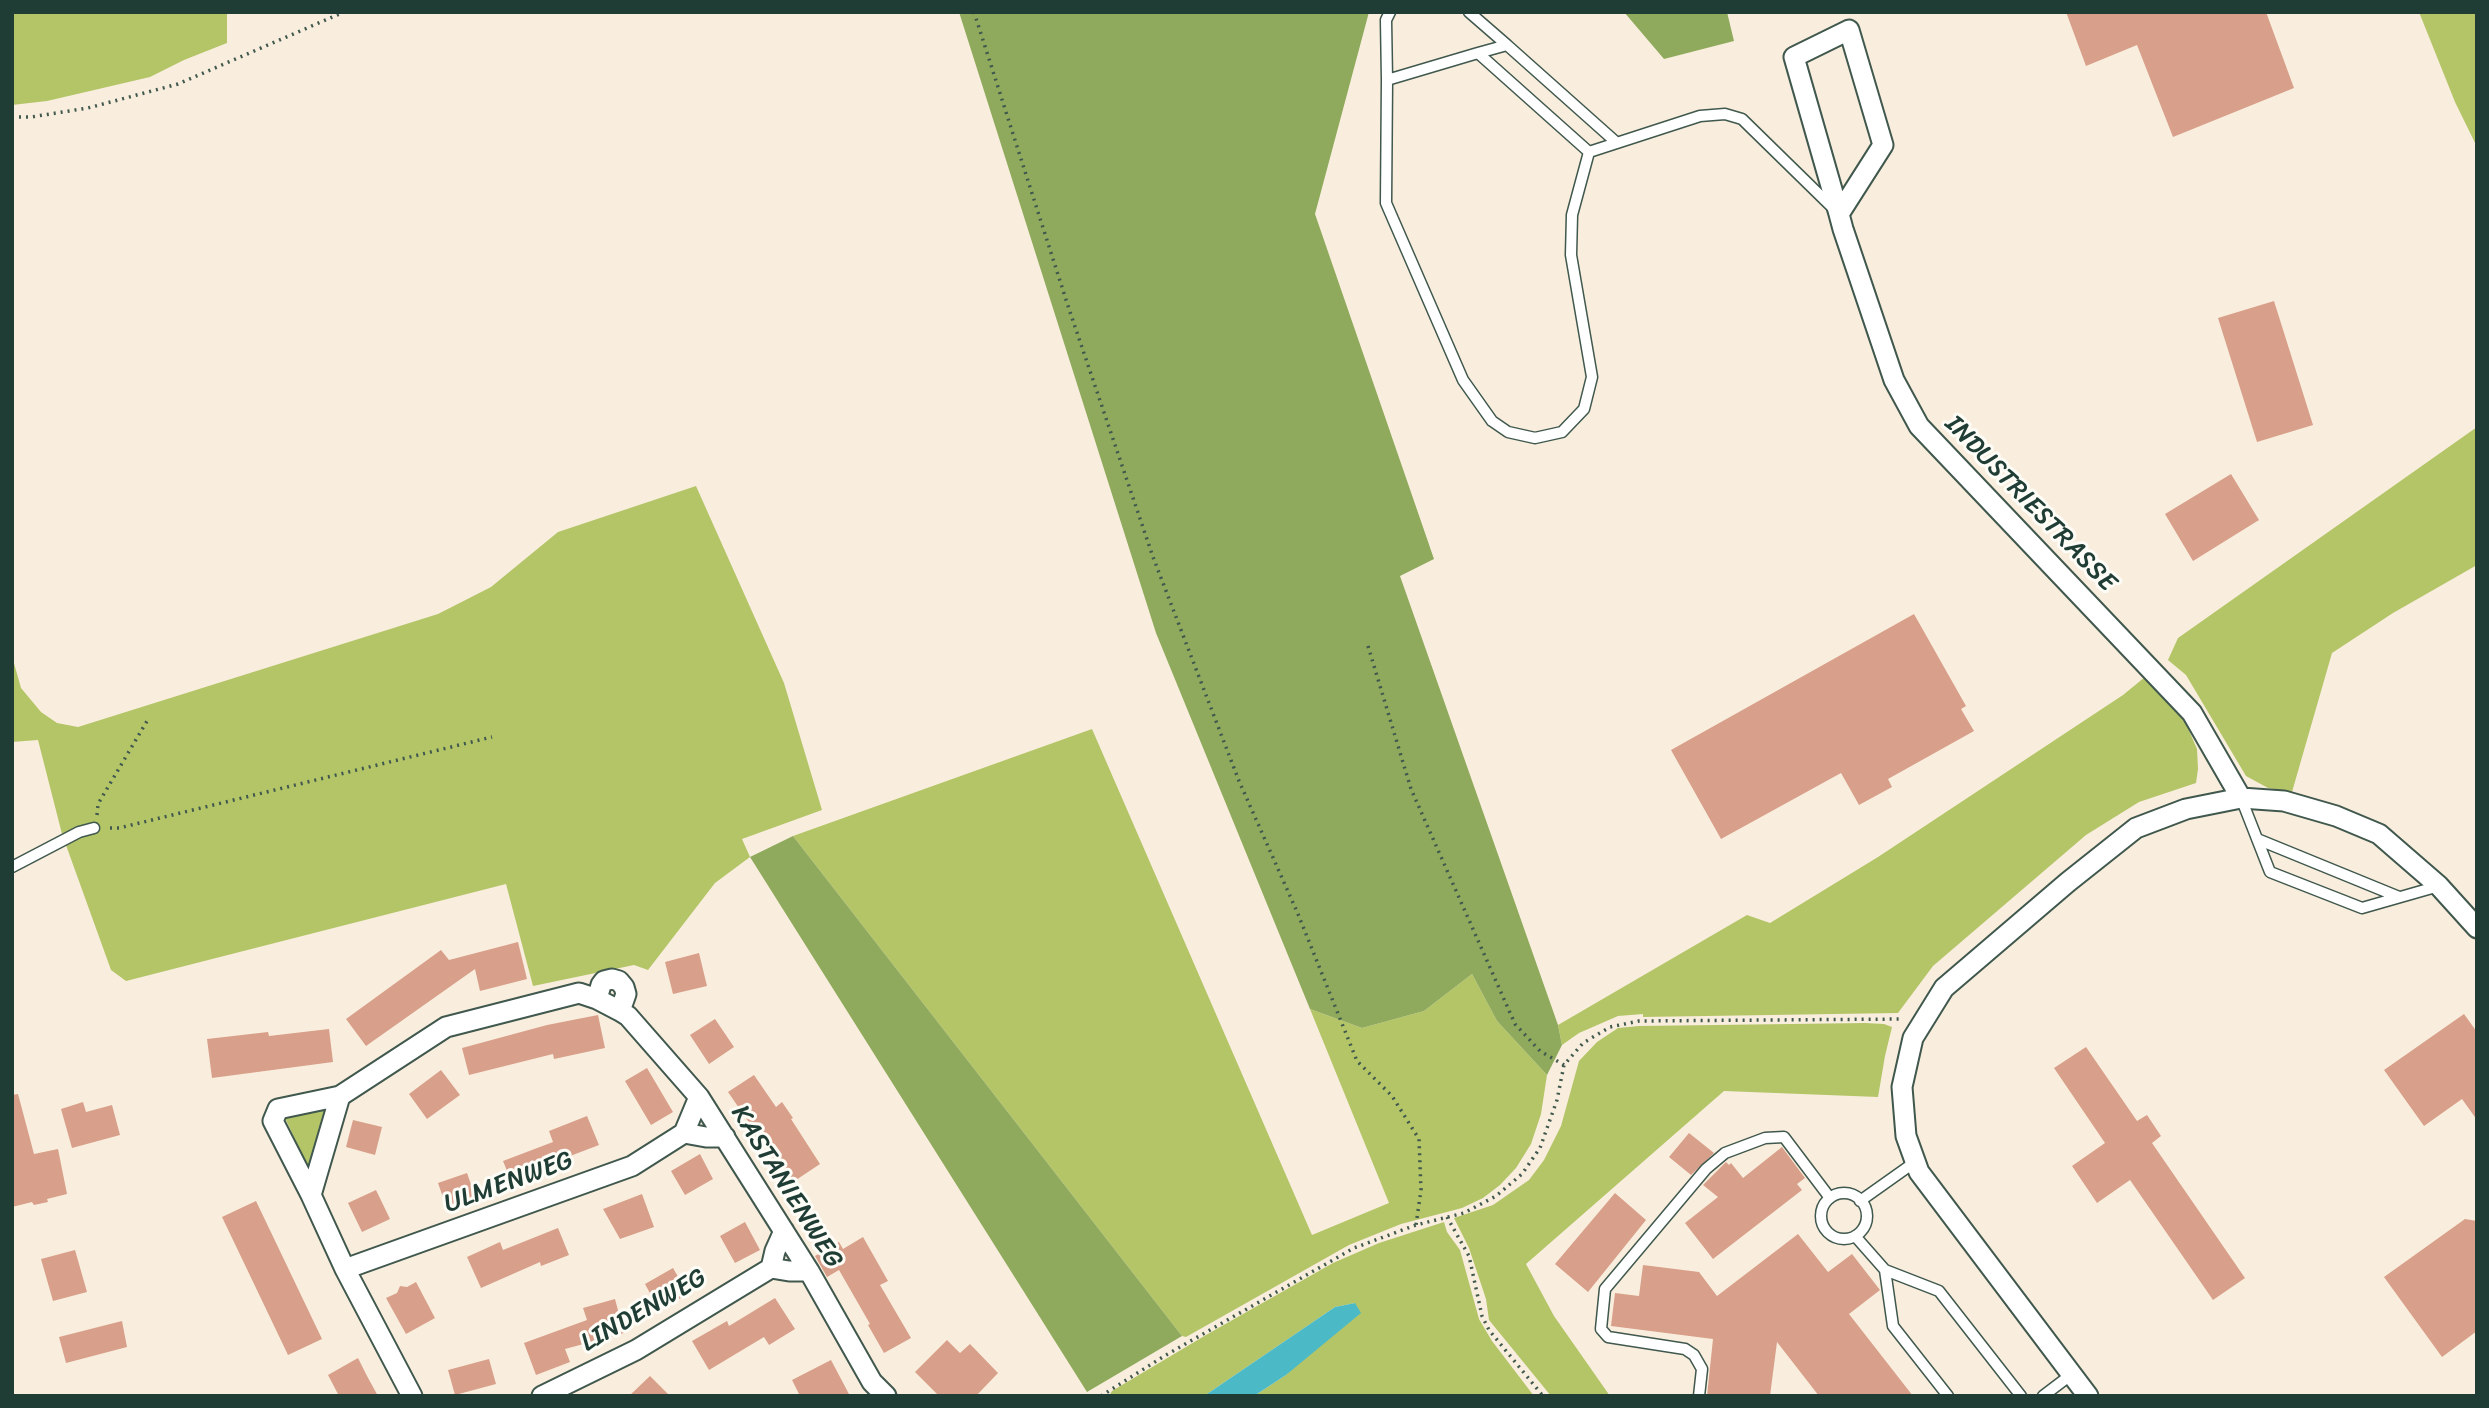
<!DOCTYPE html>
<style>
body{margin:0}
#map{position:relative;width:2489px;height:1408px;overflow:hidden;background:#f9eedd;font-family:Sriracha,sans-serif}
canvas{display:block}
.frame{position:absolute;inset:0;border:14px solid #1f3d34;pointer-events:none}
</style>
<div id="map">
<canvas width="2489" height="1408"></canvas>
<div class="frame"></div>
</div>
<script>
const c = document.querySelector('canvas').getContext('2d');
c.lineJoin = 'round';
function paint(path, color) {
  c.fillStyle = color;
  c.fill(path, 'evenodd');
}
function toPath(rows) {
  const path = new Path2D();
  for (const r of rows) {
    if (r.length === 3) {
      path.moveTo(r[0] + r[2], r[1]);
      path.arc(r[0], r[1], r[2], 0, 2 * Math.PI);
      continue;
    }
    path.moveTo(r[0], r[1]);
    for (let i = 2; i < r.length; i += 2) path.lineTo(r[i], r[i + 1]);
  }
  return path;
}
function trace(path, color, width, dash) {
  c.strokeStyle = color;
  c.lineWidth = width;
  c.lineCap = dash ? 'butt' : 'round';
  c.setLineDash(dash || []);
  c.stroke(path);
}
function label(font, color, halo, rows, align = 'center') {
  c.font = font + ' Sriracha,sans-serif';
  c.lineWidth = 6;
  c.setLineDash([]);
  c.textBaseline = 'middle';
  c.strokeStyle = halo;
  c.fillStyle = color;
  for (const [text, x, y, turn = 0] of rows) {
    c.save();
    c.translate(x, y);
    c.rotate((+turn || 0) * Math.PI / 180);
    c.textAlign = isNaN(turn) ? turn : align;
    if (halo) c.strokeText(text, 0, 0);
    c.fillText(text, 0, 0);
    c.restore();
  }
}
paint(toPath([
 [12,12,227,12,227,43,184,60,150,77,47,101,12,105],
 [2419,12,2477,12,2477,147,2455,102],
 [2477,427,2477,565,2393,613,2332,653,2292,792,2268,788,2246,776,2186,675,2168,660,2178,638],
 [696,486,784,683,822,810,742,839,750,857,715,883,648,970,634,965,533,986,506,884,126,981,111,970,62,834,38,740,12,742,12,656,21,688,41,712,57,723,78,727,438,614,491,587,558,532],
 [2145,677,2166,696,2184,719,2197,749,2198,769,2196,783,2139,802,2086,835,1933,966,1898,1013,1643,1017,1643,1014,1618,1016,1579,1033,1562,1045,1558,1025,1747,915,1770,923,1878,857,2123,695],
 [1092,729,1312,1235,1389,1203,1310,1009,1362,1028,1424,1011,1472,974,1497,1021,1547,1075,1541,1114,1531,1144,1516,1168,1500,1185,1483,1198,1462,1208,1401,1224,1349,1245,1186,1337,1182,1336,793,836],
 [1865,1023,1884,1024,1892,1027,1885,1056,1878,1097,1724,1091,1526,1264,1554,1316,1610,1396,1551,1396,1489,1320,1486,1299,1469,1248,1454,1218,1493,1205,1529,1180,1544,1160,1561,1126,1579,1061,1597,1042,1618,1028,1639,1026],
 [327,1110,309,1169,285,1118],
 [1444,1222,1447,1232,1460,1250,1479,1319,1492,1341,1534,1396,1254,1396,1286,1375,1355,1303,1335,1307,1204,1396,1109,1396,1112,1391,1206,1335,1333,1263,1379,1243]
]), '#b4c568');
paint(toPath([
 [959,12,1369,12,1315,214,1434,559,1400,576,1558,1025,1562,1045,1547,1075,1497,1021,1472,974,1424,1011,1362,1028,1310,1009,1156,633],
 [1624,12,1727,12,1734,41,1664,59],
 [793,836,1182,1336,1087,1392,750,857]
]), '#8faa5c');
paint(toPath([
 [1355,1303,1361,1313,1286,1375,1254,1396,1204,1396,1335,1307]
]), '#4cbac6');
paint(toPath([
 [2066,12,2266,12,2294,88,2173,137,2137,45,2086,66],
 [2274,301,2313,425,2257,442,2218,318],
 [2231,474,2259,520,2193,561,2165,514],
 [1914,614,1966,706,1961,709,1974,731,1888,779,1892,787,1859,805,1841,773,1721,839,1671,750],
 [518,942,527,979,480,991,475,969,366,1046,346,1019,441,950,449,960],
 [699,953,707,986,673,994,665,962],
 [2464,1014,2477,1032,2477,1120,2462,1099,2424,1126,2384,1070],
 [598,1015,605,1048,554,1059,553,1054,469,1075,462,1048,547,1025],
 [715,1019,734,1047,709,1064,690,1035],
 [329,1029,333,1062,212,1078,207,1039,268,1032,269,1036],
 [2086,1047,2137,1121,2147,1115,2161,1136,2152,1143,2245,1278,2213,1300,2130,1180,2097,1203,2072,1166,2105,1143,2054,1068],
 [647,1068,673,1112,651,1125,625,1081],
 [441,1070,460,1095,427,1119,409,1094],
 [754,1075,776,1107,782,1102,793,1118,791,1119,820,1164,790,1184,761,1139,758,1141,747,1126,750,1124,728,1092],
 [18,1094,34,1154,58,1149,67,1194,47,1199,48,1202,34,1205,32,1202,12,1207,12,1095],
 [83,1102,86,1112,112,1105,120,1135,72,1148,61,1109],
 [587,1116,599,1145,544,1166,547,1175,514,1188,503,1161,553,1142,549,1131],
 [353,1120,382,1127,375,1155,346,1147],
 [1689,1133,1714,1153,1691,1175,1669,1157],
 [1782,1147,1805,1178,1797,1184,1802,1190,1713,1259,1685,1223,1718,1197,1703,1185,1726,1162,1729,1165,1731,1163,1743,1178],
 [700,1154,713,1179,685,1195,671,1171],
 [467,1173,475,1196,446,1206,438,1183],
 [376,1190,390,1219,362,1232,348,1203],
 [1615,1193,1646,1220,1588,1292,1555,1264],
 [642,1194,654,1227,620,1239,603,1209],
 [256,1201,322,1339,288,1355,222,1217],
 [2465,1219,2477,1221,2477,1331,2442,1357,2384,1277],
 [745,1222,760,1250,735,1263,720,1236],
 [558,1228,569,1255,541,1266,540,1262,481,1288,467,1257,500,1242,503,1250],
 [1798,1234,1828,1272,1852,1254,1880,1290,1849,1314,1913,1396,1819,1396,1777,1342,1770,1396,1707,1396,1713,1339,1611,1326,1615,1293,1639,1296,1643,1265,1699,1272,1717,1296],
 [863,1237,888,1281,880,1285,911,1338,884,1353,868,1325,870,1324,839,1270,827,1277,815,1256,839,1242,843,1249],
 [75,1250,87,1292,53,1301,41,1259],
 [673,1268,688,1294,659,1310,645,1284],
 [416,1282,435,1318,406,1334,386,1298,397,1293,400,1286,407,1287],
 [775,1298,795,1329,769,1345,764,1337,709,1370,692,1341,727,1321,729,1326],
 [615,1299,624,1333,565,1349,570,1362,536,1375,524,1343,587,1320,583,1308],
 [122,1321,127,1347,66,1363,59,1337],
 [947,1340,960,1353,970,1344,998,1373,976,1396,939,1396,915,1372],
 [358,1358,367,1376,378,1396,339,1396,328,1375],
 [489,1359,496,1384,455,1395,448,1370],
 [831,1360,850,1396,800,1396,792,1380],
 [650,1376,670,1396,629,1396]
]), '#d89f8a');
const lane = toPath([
 [1469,12,1507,45],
 [1478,53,1507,45,1617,143],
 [1387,80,1386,20,1390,12],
 [1589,152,1572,215,1571,255,1592,377,1584,409,1562,432,1535,438,1508,432,1492,421,1463,380,1386,203,1387,80,1478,53,1589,152,1700,116,1725,114,1742,119,1833,208],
 [2241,798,2270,872,2362,908,2439,886],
 [2257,839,2399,897],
 [12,867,79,832,94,828],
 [1844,1216,23],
 [1860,1201,1915,1162],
 [1855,1236,1885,1270,1939,1291,2021,1396],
 [1885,1270,1893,1326,1948,1396],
 [1699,1396,1702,1369,1694,1355,1685,1349,1608,1337,1601,1329,1605,1289,1706,1169,1725,1153,1765,1138,1784,1137,1830,1198],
 [2043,1396,2072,1374]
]);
const street = toPath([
 [1839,214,1883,145,1849,30,1794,57,1839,214,1843,229,1894,380,1919,426,2192,713,2241,798],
 [597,999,601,985,604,981,612,979,619,981,624,987,626,994,620,1011],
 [340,1096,311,1195,273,1121,278,1109,340,1096,446,1027,579,993,597,999,620,1011,628,1016,699,1097,809,1271,872,1382,886,1396],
 [684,1133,699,1097],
 [311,1195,345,1269,412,1396],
 [771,1268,775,1251,784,1231],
 [345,1269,632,1166,684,1133,706,1137,725,1137],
 [542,1396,636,1350,771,1268,789,1271,809,1271],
 [2088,1396,1919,1172,1906,1136,1902,1087,1913,1038,1944,988,2068,882,2136,828,2186,809,2241,798,2284,801,2336,816,2379,834,2439,886,2477,928]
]);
trace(lane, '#40584d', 13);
trace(street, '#40584d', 23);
trace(toPath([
 [974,12,1069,309,1153,557,1239,781,1298,914,1357,1061,1392,1096,1419,1139,1421,1190,1416,1225],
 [12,117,31,117,88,108,178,84,344,12],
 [1368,646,1411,789,1515,1024,1540,1051,1564,1065],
 [97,815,98,804,147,721],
 [110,828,119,828,492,737],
 [1447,1217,1469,1256,1482,1316,1489,1330,1543,1396],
 [1101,1396,1166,1355,1354,1248,1416,1225,1464,1213,1496,1196,1522,1174,1540,1148,1557,1100,1564,1065,1583,1043,1610,1027,1639,1021,1901,1019]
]), '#40584d', 3.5, [2, 5]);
trace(lane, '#fff', 10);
trace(street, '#fff', 19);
label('26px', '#1f3d34', '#fdfcf7', [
 ["INDUSTRIESTRASSE",2030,504,46],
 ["ULMENWEG",509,1183,-20],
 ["KASTANIENWEG",786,1187,58],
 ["LINDENWEG",644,1311,-30]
]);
</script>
